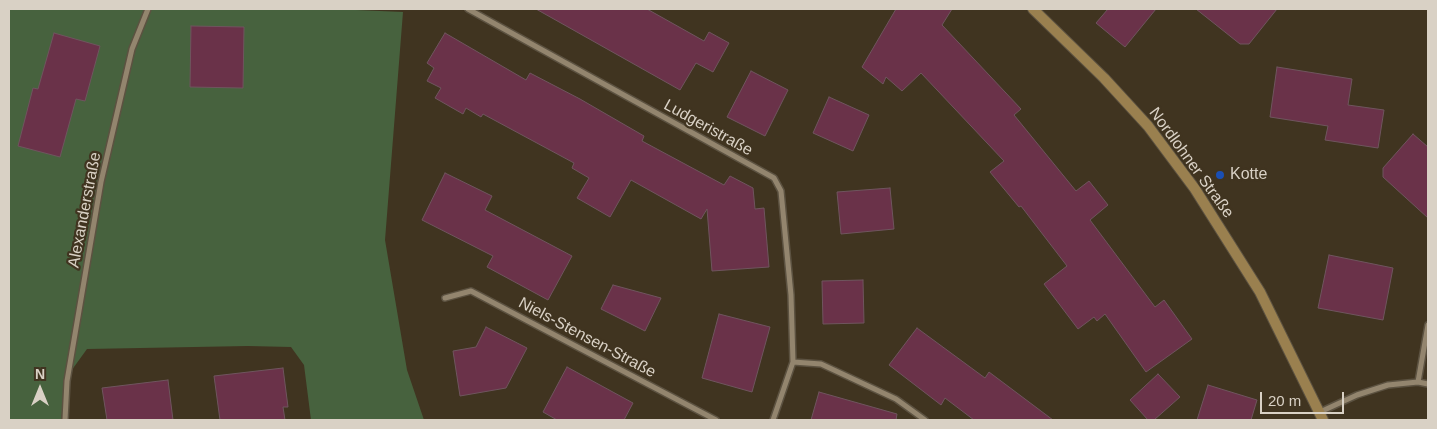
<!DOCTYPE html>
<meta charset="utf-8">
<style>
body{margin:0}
#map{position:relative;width:1437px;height:429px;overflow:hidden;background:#403420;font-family:Arial,sans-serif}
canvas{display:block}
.frame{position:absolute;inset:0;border:10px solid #d9d1c5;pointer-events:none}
.north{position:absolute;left:15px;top:364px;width:50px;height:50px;-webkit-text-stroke:4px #403420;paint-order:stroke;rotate:0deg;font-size:14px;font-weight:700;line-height:20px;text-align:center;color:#d9d1c5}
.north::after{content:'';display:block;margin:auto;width:18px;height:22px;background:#d9d1c5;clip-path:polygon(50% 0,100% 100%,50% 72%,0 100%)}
.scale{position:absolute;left:1260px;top:392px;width:84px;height:22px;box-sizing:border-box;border:2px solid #d9d1c5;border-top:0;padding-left:6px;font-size:15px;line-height:18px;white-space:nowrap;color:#d9d1c5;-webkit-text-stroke:4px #403420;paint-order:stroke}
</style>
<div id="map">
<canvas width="1437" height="429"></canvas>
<div class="frame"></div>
<div class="north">N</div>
<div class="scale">20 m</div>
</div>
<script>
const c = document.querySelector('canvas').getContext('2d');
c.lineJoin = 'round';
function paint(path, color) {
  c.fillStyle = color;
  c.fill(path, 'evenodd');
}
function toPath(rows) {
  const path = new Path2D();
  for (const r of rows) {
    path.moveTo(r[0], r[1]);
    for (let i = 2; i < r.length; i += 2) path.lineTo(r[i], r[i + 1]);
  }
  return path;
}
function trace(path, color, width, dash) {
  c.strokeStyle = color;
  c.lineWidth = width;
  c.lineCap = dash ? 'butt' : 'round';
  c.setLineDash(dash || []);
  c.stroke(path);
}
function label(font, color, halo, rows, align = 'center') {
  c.font = font + ' Arial,sans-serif';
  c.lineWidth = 4.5;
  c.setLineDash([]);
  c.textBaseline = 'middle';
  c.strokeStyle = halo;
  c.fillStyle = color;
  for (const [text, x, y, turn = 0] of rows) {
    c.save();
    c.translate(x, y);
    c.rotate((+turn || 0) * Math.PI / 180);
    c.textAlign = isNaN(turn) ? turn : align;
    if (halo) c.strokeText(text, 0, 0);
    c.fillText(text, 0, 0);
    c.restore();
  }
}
paint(toPath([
 [9,9,333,9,403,12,385,240,407,370,424,420,311,420,304,365,291,347,248,346,87,349,66,378,61,420,9,420]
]), '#47623e');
const building = toPath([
 [536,9,647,9,704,41,709,32,729,43,713,72,696,63,680,90,536,9],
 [896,9,952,9,942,25,1021,109,1014,115,1076,191,1089,181,1108,205,1090,220,1155,307,1164,300,1192,339,1146,372,1105,314,1097,321,1094,317,1078,329,1044,284,1067,266,1021,206,1019,207,990,172,1004,161,921,73,902,91,886,77,883,84,862,67,896,9],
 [1108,9,1156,9,1125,47,1096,23,1108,9],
 [1196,9,1277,9,1249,44,1240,44,1196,9],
 [191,26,244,27,243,88,190,87,191,26],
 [54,33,100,46,85,101,76,99,60,157,18,146,33,88,38,89,54,33],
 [445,33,526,80,530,73,580,99,644,136,642,141,724,185,730,176,753,188,755,209,764,208,769,267,712,271,707,209,701,219,631,180,610,217,577,198,589,178,572,168,574,163,483,114,481,117,466,108,463,114,435,98,441,88,427,81,434,68,427,63,445,33],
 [1277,67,1352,79,1348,105,1384,110,1378,148,1325,140,1328,126,1270,117,1277,67],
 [751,71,788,90,765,136,727,117,751,71],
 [829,97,869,115,853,151,813,133,829,97],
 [1413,134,1428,147,1428,218,1383,177,1383,168,1413,134],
 [445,173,492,196,485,210,572,256,548,300,487,267,493,256,422,220,445,173],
 [890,188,894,229,841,234,837,192,890,188],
 [1329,255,1393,268,1383,320,1318,308,1329,255],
 [863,280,864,323,823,324,822,281,863,280],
 [613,285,661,298,645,331,601,309,613,285],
 [719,314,770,327,752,392,702,378,719,314],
 [486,327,527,348,506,388,460,396,453,351,476,347,486,327],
 [917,328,985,378,989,372,1053,420,974,420,945,398,941,405,889,365,917,328],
 [567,367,633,403,624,420,557,420,543,412,567,367],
 [283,368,288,407,283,407,285,420,220,420,214,376,283,368],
 [1158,374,1180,397,1154,420,1148,420,1130,400,1158,374],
 [168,380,173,420,107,420,102,388,168,380],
 [1208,385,1257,400,1251,420,1197,420,1208,385],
 [819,392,897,414,896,420,811,420,819,392]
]);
paint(building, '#6a3249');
trace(building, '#6f555e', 1);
const street = toPath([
 [468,9,774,178,781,191,791,295,793,362,773,420],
 [445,298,471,291,716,420],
 [793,362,821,364,896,399,925,420],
 [1418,382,1428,325],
 [1320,412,1357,395,1388,385,1418,382,1428,384],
 [65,420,67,381,101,182,132,49,148,9]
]);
const secondary = toPath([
 [1033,9,1104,78,1148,126,1195,189,1260,292,1323,420]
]);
trace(street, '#5c5241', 8);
trace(secondary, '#5c5241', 12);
trace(street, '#93856e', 5);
trace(secondary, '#9a804f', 10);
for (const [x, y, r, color] of [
 [1220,175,5,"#1a4fb4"]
]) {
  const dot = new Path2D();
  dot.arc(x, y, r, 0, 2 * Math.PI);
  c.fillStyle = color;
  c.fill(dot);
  trace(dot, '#403420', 2);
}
label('16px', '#d9d1c5', '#403420', [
 ["Ludgeristraße",708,128,29],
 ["Nordlohner Straße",1191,163,54],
 ["Alexanderstraße",85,210,-79],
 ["Niels-Stensen-Straße",587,338,28]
]);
label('16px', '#d9d1c5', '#403420', [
 ["Kotte",1230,175]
], 'left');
</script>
